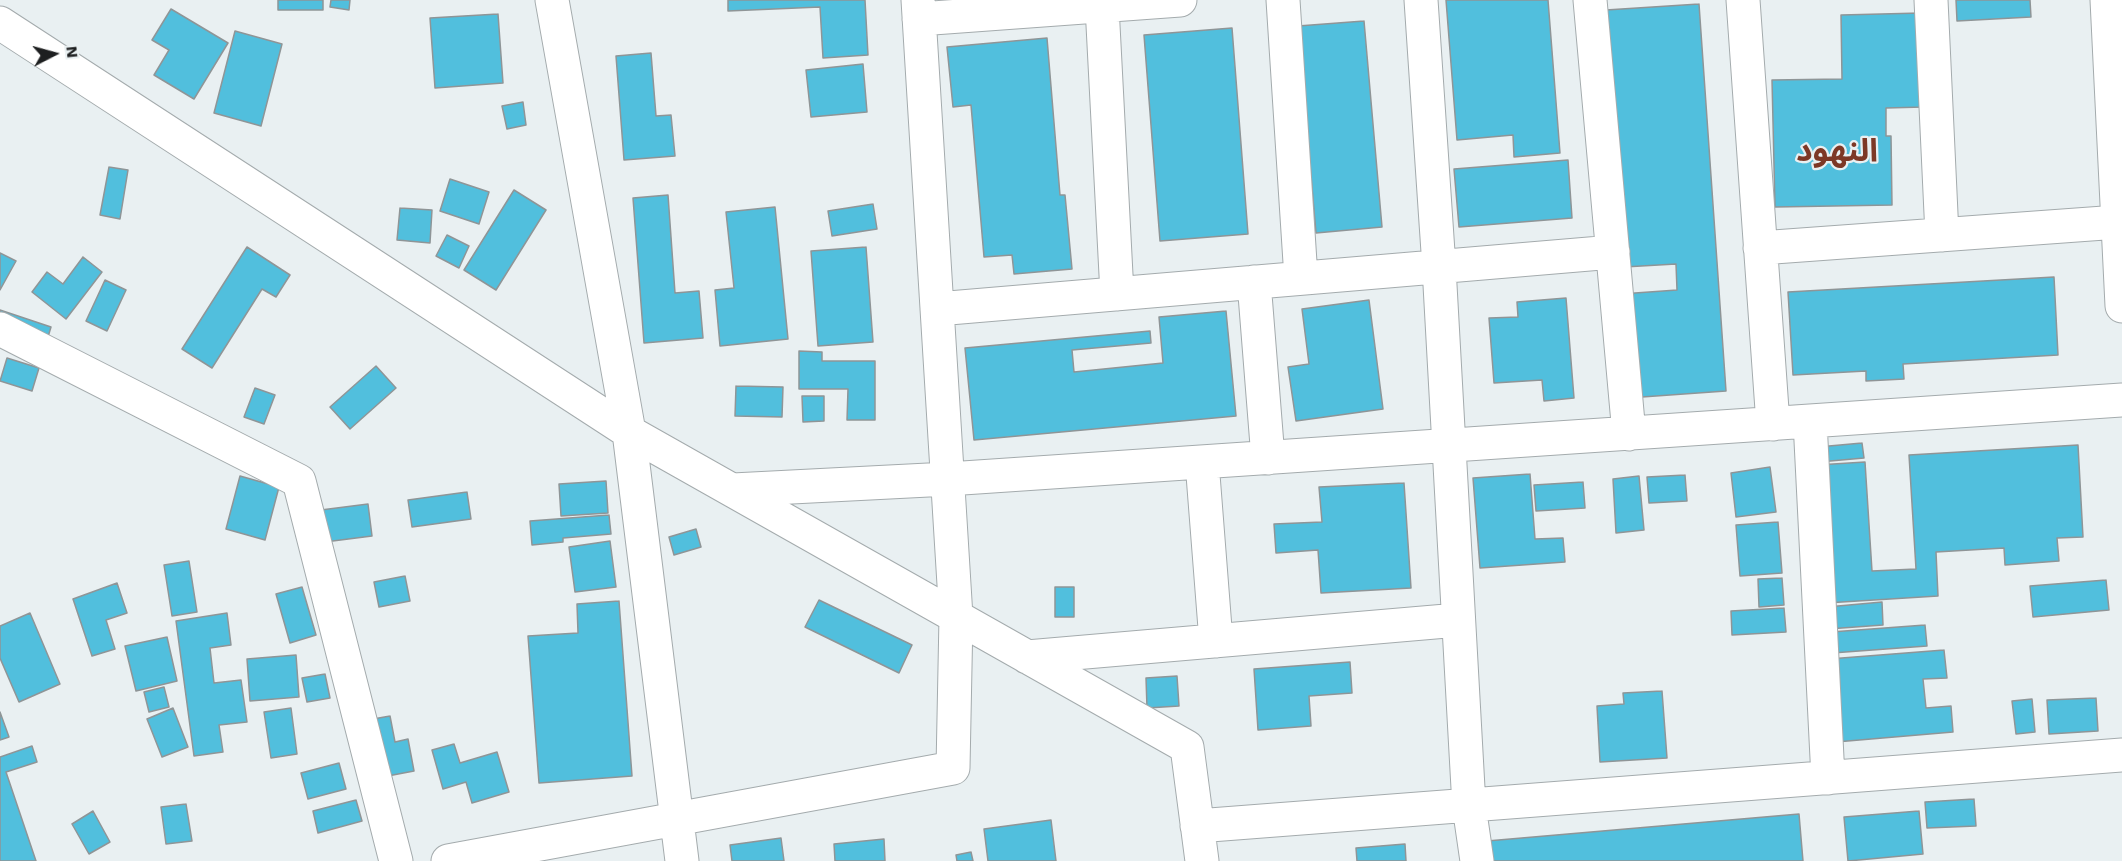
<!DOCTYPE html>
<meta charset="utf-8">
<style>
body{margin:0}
#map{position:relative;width:2122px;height:861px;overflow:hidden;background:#e9f0f2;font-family:"Work Sans",sans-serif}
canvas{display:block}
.north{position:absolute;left:24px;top:24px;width:60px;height:60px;-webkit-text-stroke:4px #e9f0f2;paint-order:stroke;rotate:84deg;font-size:16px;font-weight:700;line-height:24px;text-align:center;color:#1d1f20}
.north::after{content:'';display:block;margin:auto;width:21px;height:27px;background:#1d1f20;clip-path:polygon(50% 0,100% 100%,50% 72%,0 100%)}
</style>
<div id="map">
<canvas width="2122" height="861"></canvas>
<div class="north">N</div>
</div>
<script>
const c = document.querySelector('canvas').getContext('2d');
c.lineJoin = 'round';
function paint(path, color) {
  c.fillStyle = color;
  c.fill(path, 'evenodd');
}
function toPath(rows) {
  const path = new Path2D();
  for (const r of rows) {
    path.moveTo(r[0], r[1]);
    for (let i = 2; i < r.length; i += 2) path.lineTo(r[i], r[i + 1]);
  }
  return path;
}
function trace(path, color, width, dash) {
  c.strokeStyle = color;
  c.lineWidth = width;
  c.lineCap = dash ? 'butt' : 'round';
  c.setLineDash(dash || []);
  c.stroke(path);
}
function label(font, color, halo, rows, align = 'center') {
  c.font = font + ' "Work Sans","Noto Sans Arabic",sans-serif';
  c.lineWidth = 4.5;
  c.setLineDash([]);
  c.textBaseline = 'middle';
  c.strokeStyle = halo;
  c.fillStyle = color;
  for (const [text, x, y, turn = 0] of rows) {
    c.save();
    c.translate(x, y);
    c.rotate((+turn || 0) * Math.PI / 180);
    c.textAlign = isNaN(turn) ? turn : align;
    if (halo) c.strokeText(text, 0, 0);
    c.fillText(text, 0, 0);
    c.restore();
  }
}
const building = toPath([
 [278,0,323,0,323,10,278,10,278,0],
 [331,0,350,0,349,10,330,7,331,0],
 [728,0,865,0,868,55,823,58,820,7,728,11,728,0],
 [1446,0,1548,0,1560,153,1514,157,1513,135,1457,140,1446,0],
 [1956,0,2030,0,2031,17,1957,21,1956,0],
 [1699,4,1726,391,1628,398,1621,294,1677,290,1676,264,1624,267,1606,10,1699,4],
 [171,9,228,43,194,99,154,75,169,50,152,40,171,9],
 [1921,13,1923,107,1886,108,1886,136,1891,136,1892,205,1775,207,1772,80,1842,79,1841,15,1921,13],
 [498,14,503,83,435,88,430,18,498,14],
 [1364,21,1382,227,1316,233,1298,26,1364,21],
 [1232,28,1248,234,1160,241,1144,35,1232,28],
 [235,31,282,44,261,126,214,113,235,31],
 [1047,38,1060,195,1065,195,1072,269,1014,274,1012,255,984,257,971,105,953,107,947,47,1047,38],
 [651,53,656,116,671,115,675,156,624,160,616,56,651,53],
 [863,64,867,112,811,117,806,70,863,64],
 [523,102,526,125,507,129,502,106,523,102],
 [1568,160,1572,218,1459,227,1454,169,1568,160],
 [109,167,128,170,120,219,100,215,109,167],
 [450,179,489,192,479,224,440,211,450,179],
 [514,190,546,210,496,290,464,270,514,190],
 [668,195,675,293,699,291,703,338,644,343,633,198,668,195],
 [873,204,877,229,832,236,828,211,873,204],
 [775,207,788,339,720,346,715,290,734,288,726,212,775,207],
 [400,208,432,210,430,243,397,240,400,208],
 [447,235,469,246,459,268,436,256,447,235],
 [247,247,290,275,276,297,262,289,212,368,182,349,247,247],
 [866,247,873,342,818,346,811,251,866,247],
 [0,253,16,261,0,290,0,253],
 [83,257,102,272,66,319,32,292,47,272,63,284,83,257],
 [2054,277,2058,355,1903,364,1904,379,1866,381,1866,371,1793,375,1788,292,2054,277],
 [105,280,126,290,107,331,86,321,105,280],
 [1566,298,1574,398,1544,401,1542,380,1494,383,1489,318,1518,317,1517,302,1566,298],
 [1369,300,1383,409,1296,421,1288,367,1309,364,1302,309,1369,300],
 [0,310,51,327,42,357,0,342,0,310],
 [1226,311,1236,416,974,440,965,348,1150,331,1151,343,1072,350,1074,372,1163,363,1159,317,1226,311],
 [799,351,822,352,822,361,875,361,875,420,847,420,848,389,799,389,799,351],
 [7,358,39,368,32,391,0,381,7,358],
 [376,366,396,388,350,429,330,407,376,366],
 [736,386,783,387,782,417,735,416,736,386],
 [255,388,275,395,264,424,244,417,255,388],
 [802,396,824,396,824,421,803,422,802,396],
 [1862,443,1864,458,1819,462,1818,447,1862,443],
 [2078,445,2083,537,2057,538,2059,561,2005,565,2004,548,1936,552,1938,596,1826,603,1817,465,1865,462,1872,571,1916,569,1909,455,2078,445],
 [1770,467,1776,512,1736,517,1731,473,1770,467],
 [1530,474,1535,539,1563,538,1565,562,1480,568,1473,478,1530,474],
 [1685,475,1687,501,1649,503,1647,477,1685,475],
 [240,476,279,487,265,540,226,529,240,476],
 [1639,476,1644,530,1616,533,1613,479,1639,476],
 [606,481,608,513,561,516,559,484,606,481],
 [1583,482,1585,508,1536,511,1534,485,1583,482],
 [1404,483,1411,588,1321,593,1318,550,1276,553,1274,524,1322,522,1319,487,1404,483],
 [467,492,471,519,412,527,408,500,467,492],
 [368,504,372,536,317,543,313,511,368,504],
 [609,515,611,534,563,538,563,542,532,545,530,521,609,515],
 [1778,522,1782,573,1740,576,1736,525,1778,522],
 [696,529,701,547,674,555,669,537,696,529],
 [610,541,616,587,575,592,569,547,610,541],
 [189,561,197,612,172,616,164,565,189,561],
 [405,576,410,601,379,607,374,582,405,576],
 [1782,578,1784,605,1759,607,1758,579,1782,578],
 [2106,580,2109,610,2033,617,2030,586,2106,580],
 [117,583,127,613,106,620,115,649,92,656,73,599,117,583],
 [302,587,316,635,290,643,276,594,302,587],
 [1055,587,1074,587,1074,617,1055,617,1055,587],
 [819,600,912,645,899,673,805,627,819,600],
 [619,601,632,776,539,783,528,636,578,633,577,604,619,601],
 [1882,602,1883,625,1828,629,1827,607,1882,602],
 [1784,608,1786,632,1732,635,1731,611,1784,608],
 [30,613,60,684,19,702,0,658,0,626,30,613],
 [227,613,231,645,210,648,214,683,241,680,247,722,219,725,223,752,194,756,176,621,227,613],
 [1925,625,1927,646,1832,653,1831,632,1925,625],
 [167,637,177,681,136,691,125,646,167,637],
 [1944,650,1947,678,1923,679,1926,708,1951,706,1953,732,1836,742,1829,659,1944,650],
 [296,655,299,697,250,701,247,659,296,655],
 [1350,662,1352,693,1309,696,1311,726,1258,730,1254,669,1350,662],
 [325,674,330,698,307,702,302,678,325,674],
 [1177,676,1179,706,1147,708,1146,678,1177,676],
 [164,687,169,707,149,712,144,692,164,687],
 [1662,691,1667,758,1600,762,1597,706,1624,704,1623,693,1662,691],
 [2096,698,2098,731,2049,734,2047,700,2096,698],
 [2032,699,2035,732,2016,734,2012,701,2032,699],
 [173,708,188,747,162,757,147,719,173,708],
 [291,708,297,754,271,758,264,712,291,708],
 [0,712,9,737,0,740,0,712],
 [390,716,395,742,408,739,414,771,372,779,362,721,390,716],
 [454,744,460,763,497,752,509,792,472,803,466,782,443,789,432,750,454,744],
 [32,746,37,762,6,772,36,861,0,861,0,757,32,746],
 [339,763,346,789,308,799,301,773,339,763],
 [1974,799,1976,826,1927,828,1925,802,1974,799],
 [356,800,362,821,318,833,313,811,356,800],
 [186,804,192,841,166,844,161,807,186,804],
 [93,811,110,842,89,854,72,824,93,811],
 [1919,811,1923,854,1848,861,1844,817,1919,811],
 [1799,814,1803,861,1489,861,1487,841,1799,814],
 [1051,820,1056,861,988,861,984,829,1051,820],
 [781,838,784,861,732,861,730,845,781,838],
 [884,839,885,861,835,861,834,844,884,839],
 [1405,844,1406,861,1357,861,1356,848,1405,844],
 [971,852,973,861,957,861,956,855,971,852]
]);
paint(building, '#51bfdd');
trace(building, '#8f9597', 1.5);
const minor = toPath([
 [552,0,629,432,682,861],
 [1283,0,1301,278],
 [1421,0,1439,267,1469,806,1477,861],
 [1590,0,1629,434],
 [1743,0,1773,424],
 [1931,0,1942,235],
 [2107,0,2122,306],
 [1102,6,1117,294],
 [919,19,1180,0],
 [0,23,629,432,1187,747,1202,861],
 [1760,248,2118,222],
 [1254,282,1268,458],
 [937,309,1613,252],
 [0,329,299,481,396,861],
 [1810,421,1828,778],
 [1202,462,1216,641],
 [733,490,948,479,2122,400],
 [1027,657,1458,620],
 [1197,826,2122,755],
 [448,861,953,768,956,617,918,0]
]);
trace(minor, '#a4abad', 35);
trace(minor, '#fff', 33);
label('bold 32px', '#7d3826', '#e9f0f2', [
 ["النهود",1837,152]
]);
</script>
